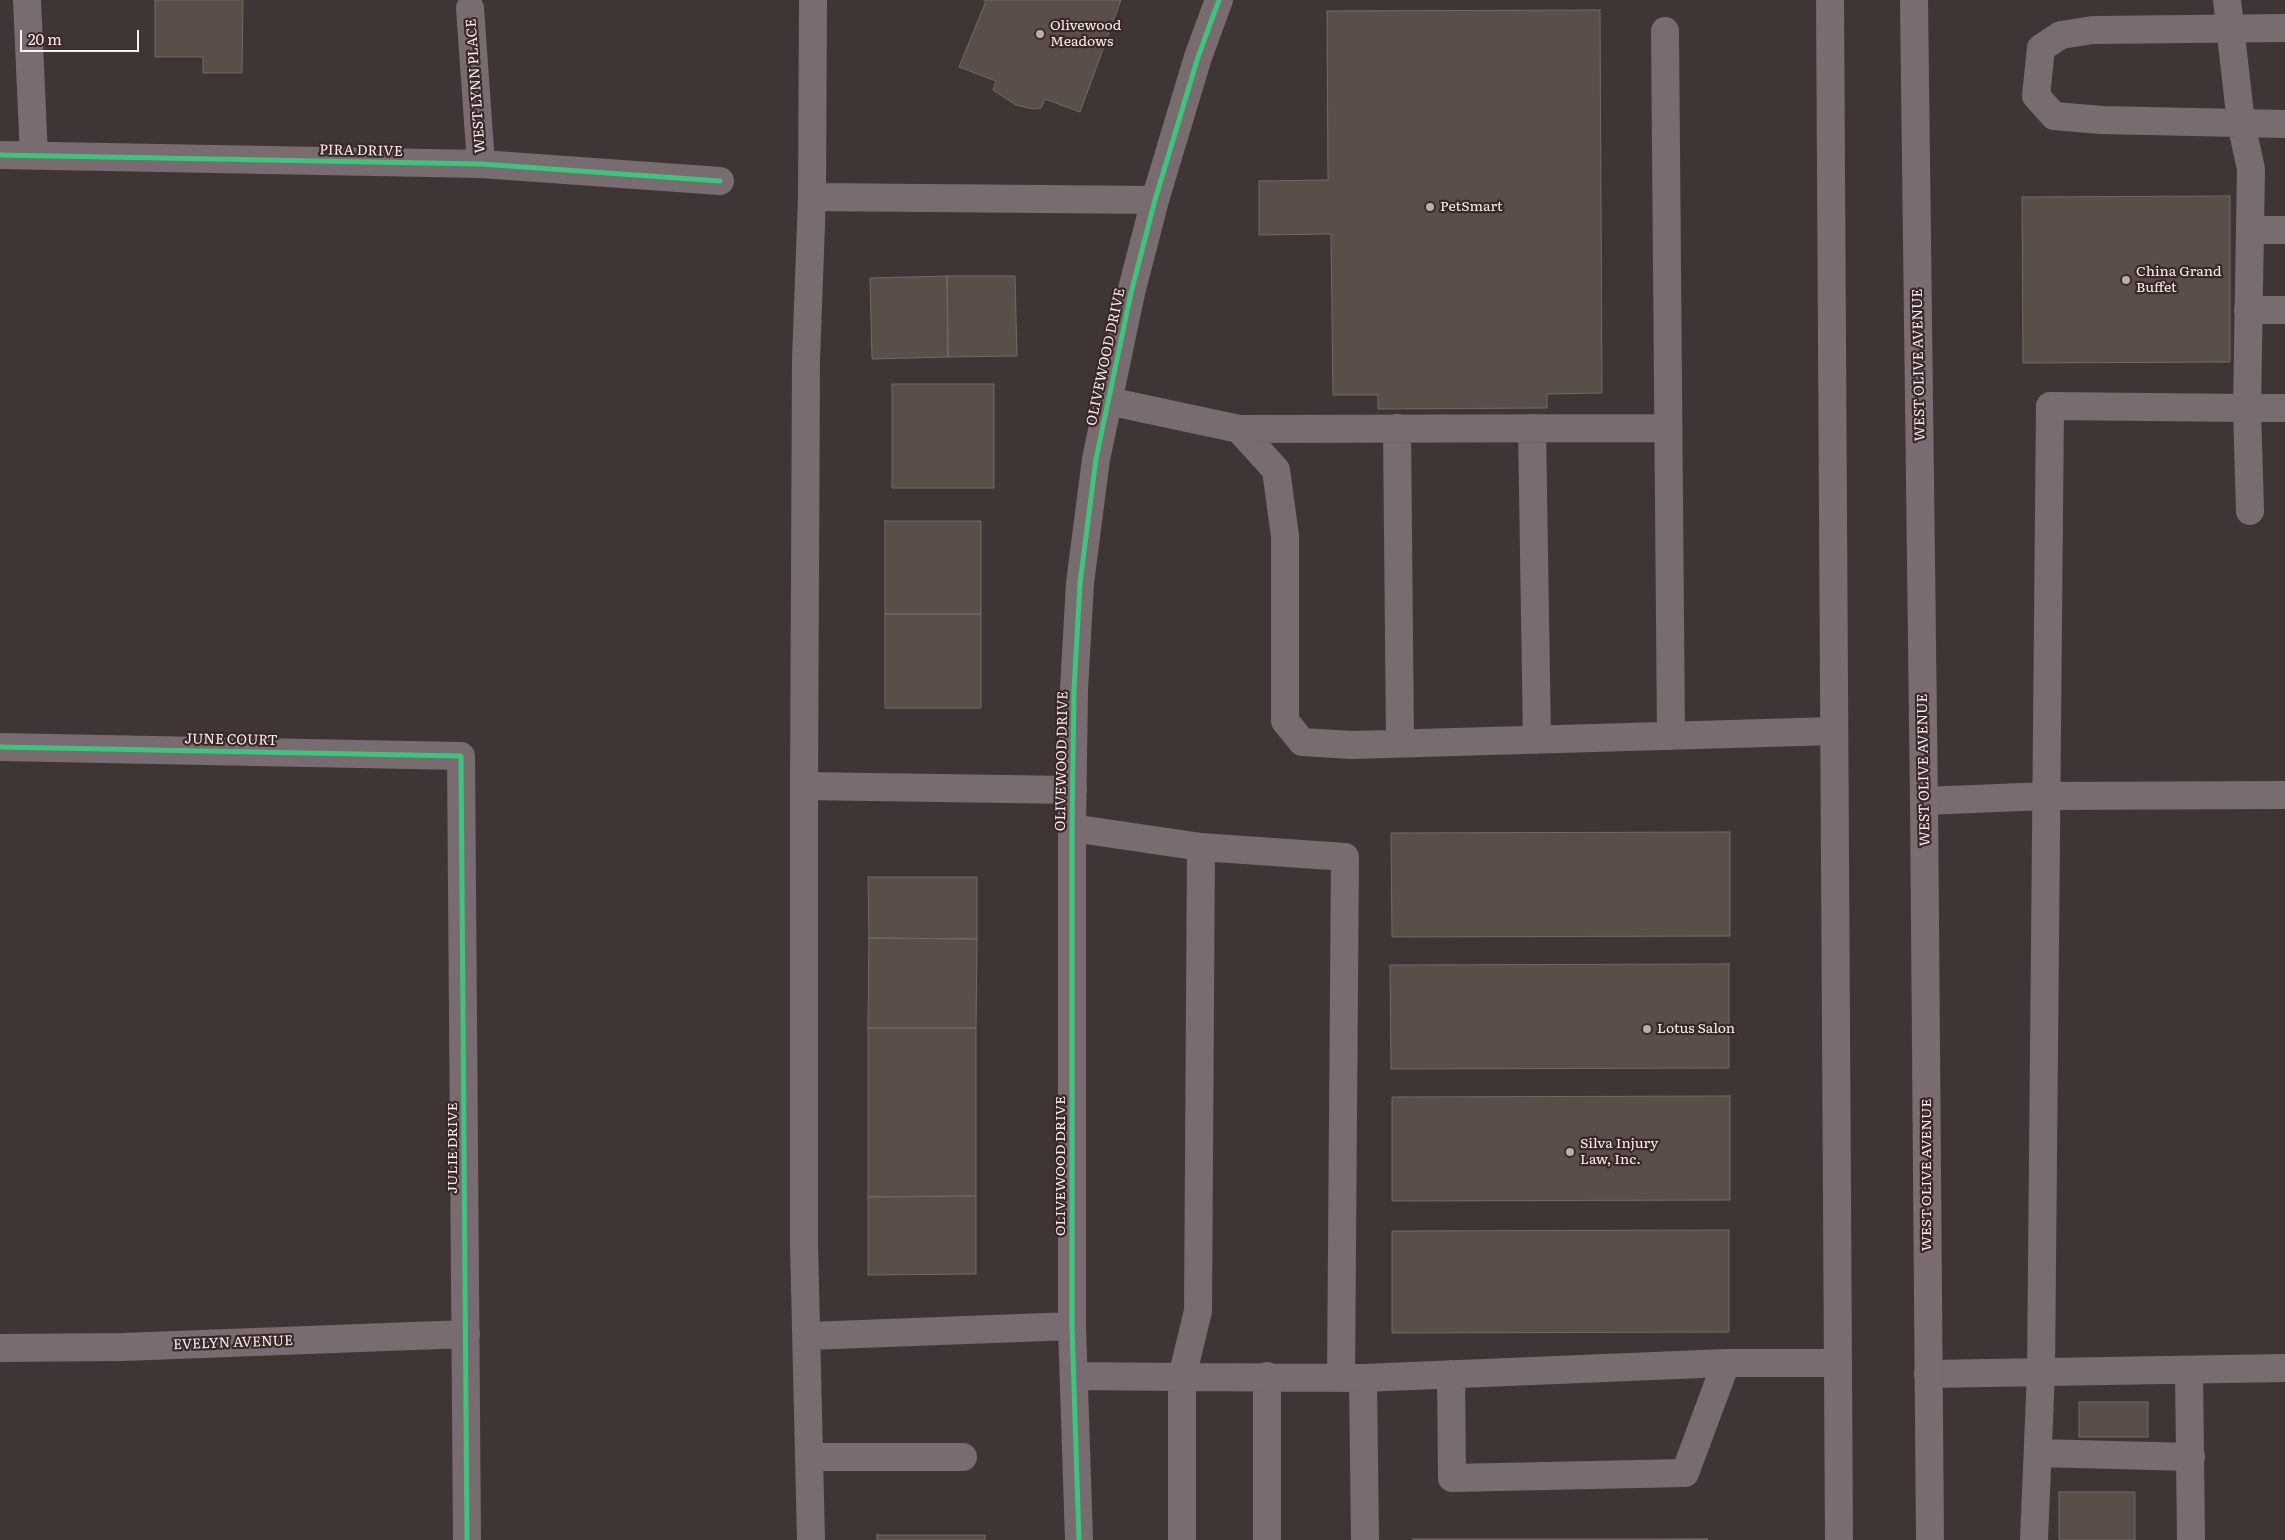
<!DOCTYPE html>
<style>
body{margin:0}
#map{position:relative;width:2285px;height:1540px;overflow:hidden;background:#403535;font-family:Literata,serif}
canvas{display:block}
.scale{position:absolute;left:20px;top:30px;width:119px;height:22px;box-sizing:border-box;border:2px solid #fbeeee;border-top:0;padding-left:6px;font-size:15px;line-height:18px;white-space:nowrap;color:#fbeeee;-webkit-text-stroke:4px #3a2727;paint-order:stroke}
</style>
<div id="map">
<canvas width="2285" height="1540"></canvas>
<div class="scale">20 m</div>
</div>
<script>
const c = document.querySelector('canvas').getContext('2d');
c.lineJoin = 'round';
function paint(path, color) {
  c.fillStyle = color;
  c.fill(path, 'evenodd');
}
function toPath(rows) {
  const path = new Path2D();
  for (const r of rows) {
    path.moveTo(r[0], r[1]);
    for (let i = 2; i < r.length; i += 2) path.lineTo(r[i], r[i + 1]);
  }
  return path;
}
function trace(path, color, width, dash) {
  c.strokeStyle = color;
  c.lineWidth = width;
  c.lineCap = dash ? 'butt' : 'round';
  c.setLineDash(dash || []);
  c.stroke(path);
}
function label(font, color, halo, rows, align = 'center') {
  c.font = font + ' Literata,serif';
  c.lineWidth = 4.5;
  c.setLineDash([]);
  c.textBaseline = 'middle';
  c.strokeStyle = halo;
  c.fillStyle = color;
  for (const [text, x, y, turn = 0] of rows) {
    c.save();
    c.translate(x, y);
    c.rotate((+turn || 0) * Math.PI / 180);
    c.textAlign = isNaN(turn) ? turn : align;
    if (halo) c.strokeText(text, 0, 0);
    c.fillText(text, 0, 0);
    c.restore();
  }
}
const building = toPath([
 [155,0,243,0,242,73,203,73,203,57,155,57,155,0],
 [984,0,1121,0,1080,112,1045,99,1041,108,1033,109,1016,105,993,90,996,81,959,67,986,1,984,0],
 [1600,10,1602,393,1547,394,1547,408,1378,409,1378,395,1333,395,1331,234,1259,235,1259,181,1328,180,1327,11,1600,10],
 [2230,196,2230,362,2023,363,2022,197,2230,196],
 [947,276,1015,276,1017,356,948,357,947,276],
 [947,276,948,357,872,359,870,278,947,276],
 [892,384,994,384,994,488,892,488,892,384],
 [885,521,981,521,981,614,885,614,885,521],
 [885,614,981,614,981,708,885,708,885,614],
 [1730,832,1730,936,1392,937,1391,833,1730,832],
 [868,877,977,877,977,939,869,938,868,877],
 [869,938,977,939,976,1028,868,1028,869,938],
 [1729,964,1729,1068,1391,1069,1390,965,1729,964],
 [868,1028,976,1028,976,1196,868,1197,868,1028],
 [1730,1096,1730,1200,1392,1201,1392,1097,1730,1096],
 [968,1196,976,1196,976,1274,868,1275,868,1197,968,1196],
 [1729,1230,1729,1332,1392,1333,1392,1231,1729,1230],
 [2079,1402,2148,1402,2148,1437,2079,1437,2079,1402],
 [2059,1492,2135,1492,2135,1540,2059,1540,2059,1492],
 [877,1535,985,1535,985,1540,877,1540,877,1535],
 [1413,1539,1645,1539,1645,1540,1413,1540,1413,1539],
 [1646,1539,1708,1539,1646,1540,1646,1539]
]);
paint(building, '#5a4e49');
trace(building, '#726966', 1);
trace(toPath([
 [27,0,34,156],
 [470,8,481,164],
 [2285,28,2093,30,2061,35,2041,48,2036,96,2054,116,2102,120,2285,124],
 [1665,31,1671,736],
 [0,155,481,164,720,181],
 [812,197,1155,200],
 [2250,230,2285,230],
 [2248,310,2285,310],
 [1108,401,1239,429,1276,470,1285,536,1285,721,1302,742,1352,745,1834,731],
 [1397,428,1400,743],
 [1532,428,1537,740],
 [1239,429,1668,428],
 [2250,511,2247,408,2285,408],
 [0,747,461,756,467,1540],
 [804,786,1073,790],
 [1924,801,2046,796,2285,795],
 [1072,828,1201,847,1198,1311,1182,1377,1074,1376],
 [1201,847,1345,857,1341,1378],
 [808,1336,1072,1326],
 [0,1348,123,1347,466,1334],
 [2189,1370,2191,1540],
 [1451,1374,1452,1478,1685,1473,1726,1363],
 [1928,1374,2285,1368],
 [1267,1376,1267,1540],
 [1363,1378,1365,1540],
 [2038,1453,2191,1457],
 [809,1457,963,1457],
 [811,1540,804,1244,804,786,806,360,812,197,813,0],
 [1079,1540,1072,1326,1072,828,1074,690,1080,583,1096,459,1131,293,1155,200,1198,57,1219,0],
 [1182,1540,1182,1377,1363,1378,1726,1363,1838,1363],
 [2034,1540,2041,1372,2050,406,2247,408,2251,169,2241,123,2227,0]
]), '#786c71', 28);
trace(toPath([
 [1830,0,1839,1540],
 [1914,0,1924,801,1930,1540]
]), '#7b6c71', 28);
trace(toPath([
 [0,155,481,164,720,181],
 [0,747,461,756,467,1540],
 [1079,1540,1072,1326,1072,828,1074,690,1080,583,1096,459,1131,293,1155,200,1198,57,1219,0]
]), '#40c37c', 5);
for (const [x, y, r, color] of [
 [1040,34,5,"#baadad"],
 [1430,207,5,"#baadad"],
 [2126,280,5,"#baadad"],
 [1647,1029,5,"#baadad"],
 [1570,1152,5,"#baadad"]
]) {
  const dot = new Path2D();
  dot.arc(x, y, r, 0, 2 * Math.PI);
  c.fillStyle = color;
  c.fill(dot);
  trace(dot, '#3a2727', 2);
}
label('14px', '#fbeeee', '#3a2727', [
 ["Olivewood",1050,26],
 ["Meadows",1050,42],
 ["PetSmart",1440,207],
 ["China Grand",2136,272],
 ["Buffet",2136,288],
 ["Lotus Salon",1657,1029],
 ["Silva Injury",1580,1144],
 ["Law, Inc.",1580,1160]
], 'left');
label('14px', '#fbeeee', '#3a2727', [
 ["WEST LYNN PLACE",476,86,-94],
 ["PIRA DRIVE",361,151,1],
 ["OLIVEWOOD DRIVE",1106,357,-78],
 ["WEST OLIVE AVENUE",1919,365,-91],
 ["JUNE COURT",231,740,1],
 ["OLIVEWOOD DRIVE",1062,761,-89],
 ["WEST OLIVE AVENUE",1924,770,-91],
 ["JULIE DRIVE",453,1148,-90],
 ["OLIVEWOOD DRIVE",1061,1166,-90],
 ["WEST OLIVE AVENUE",1927,1175,-90],
 ["EVELYN AVENUE",233,1343,-2]
]);
</script>
